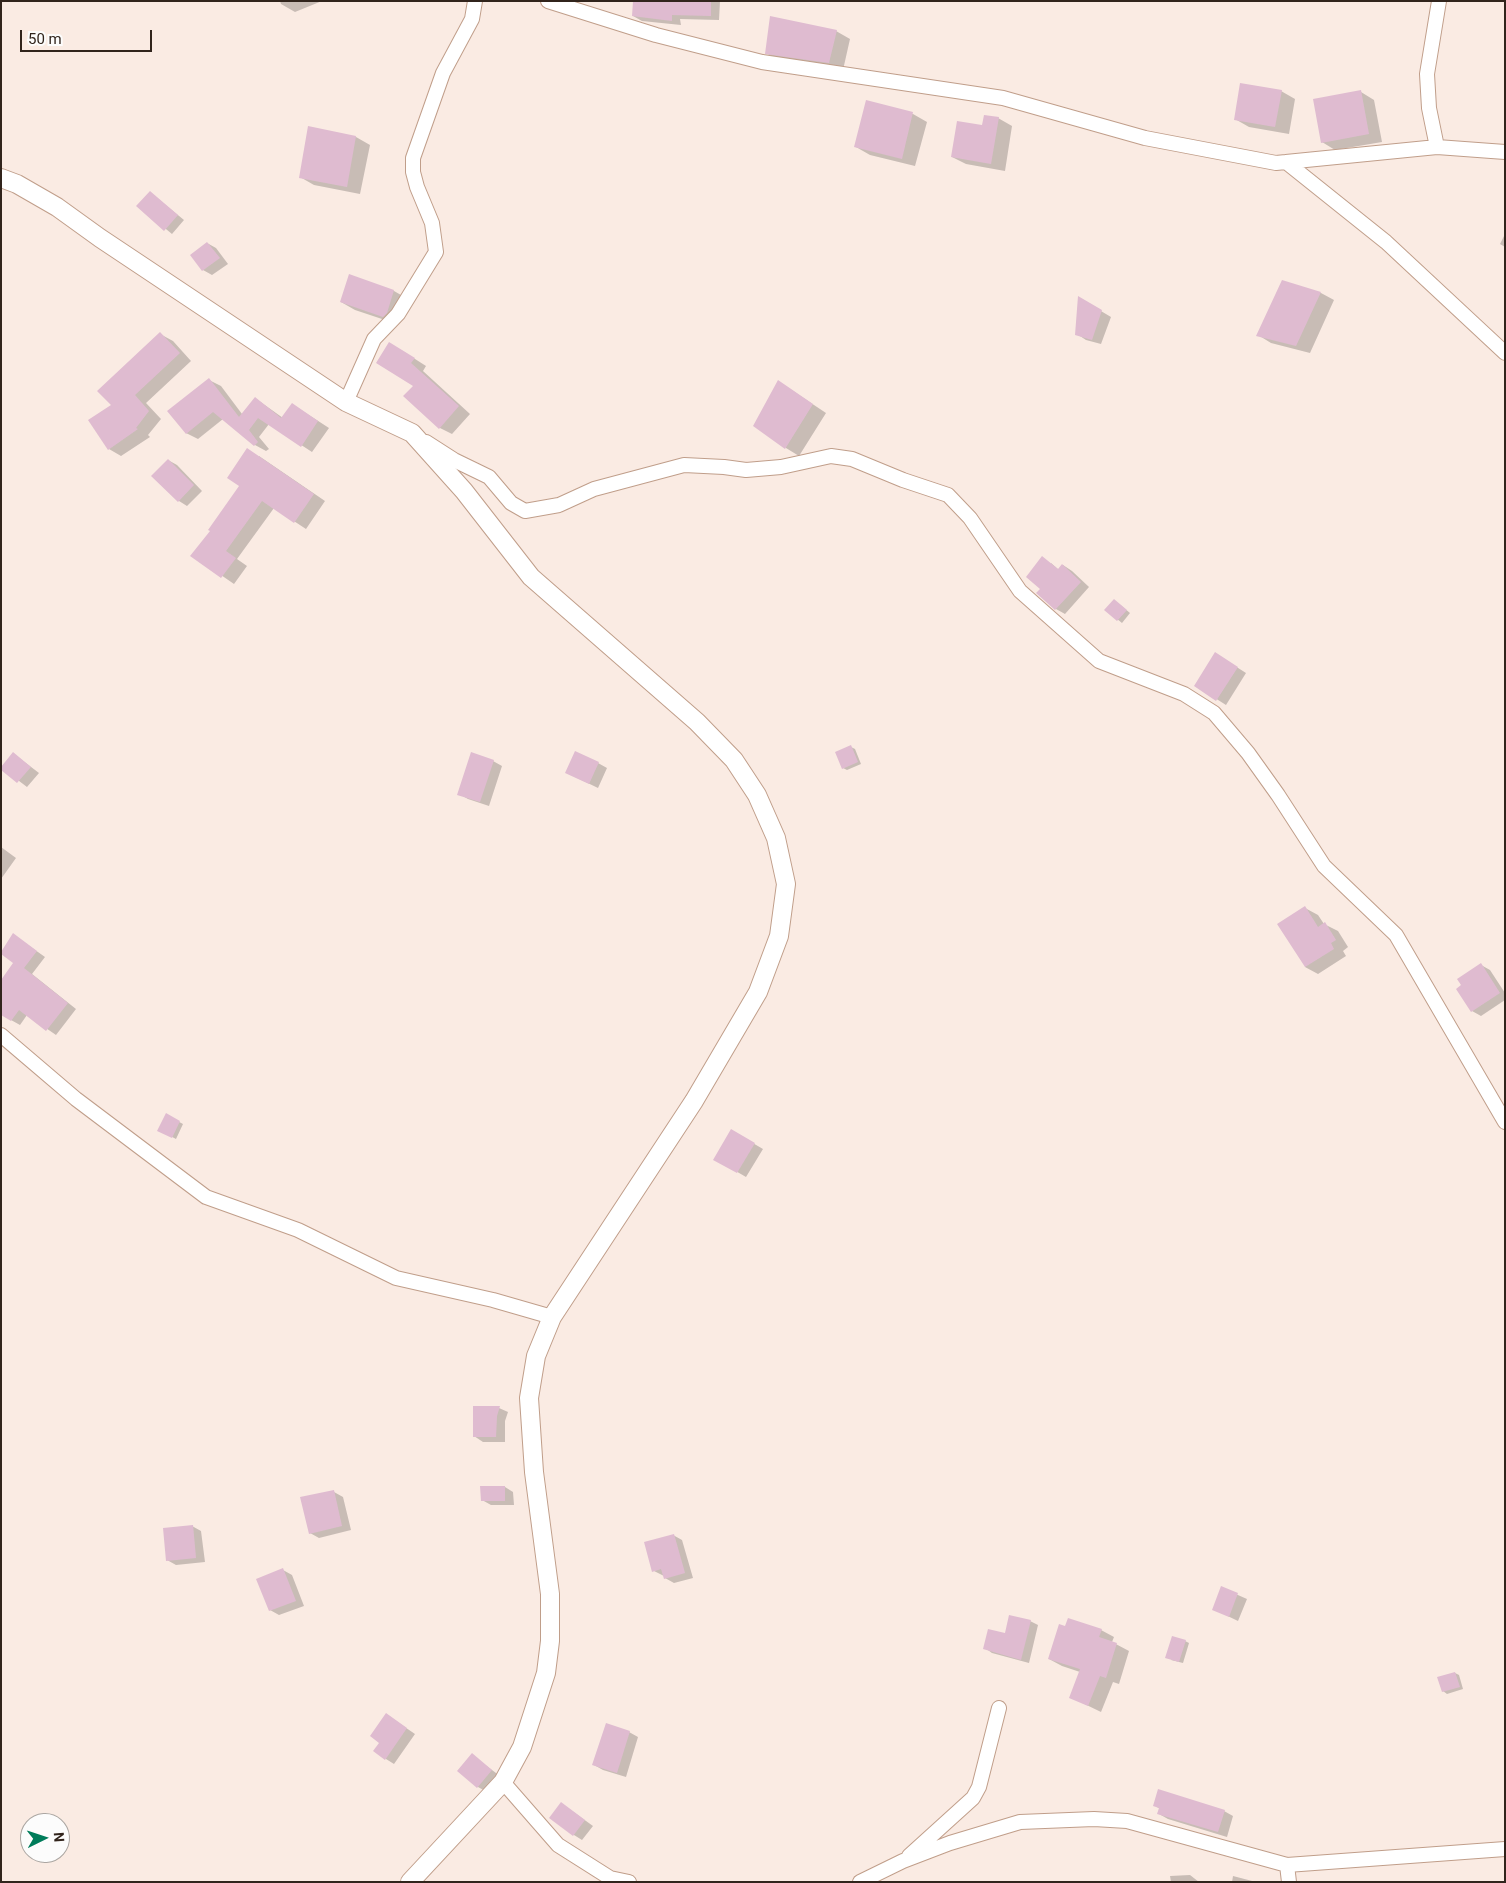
<!DOCTYPE html>
<style>
body{margin:0}
#map{position:relative;width:1506px;height:1883px;overflow:hidden;background:#faebe3;font-family:Roboto,sans-serif}
canvas{display:block}
.frame{position:absolute;inset:0;border:2px solid #31241c;pointer-events:none}
.north{position:absolute;left:20px;top:1813px;width:50px;height:50px;box-sizing:border-box;background:#fcfcfc;border:1px solid #aba6a2;border-radius:50%;rotate:86deg;font-size:14px;font-weight:700;line-height:20px;text-align:center;color:#31241c}
.north::after{content:'';display:block;margin:auto;width:18px;height:22px;background:#007c5a;clip-path:polygon(50% 0,100% 100%,50% 72%,0 100%)}
.scale{position:absolute;left:20px;top:30px;width:132px;height:22px;box-sizing:border-box;border:2px solid #31241c;border-top:0;padding-left:6px;font-size:15px;line-height:18px;white-space:nowrap;color:#31241c;-webkit-text-stroke:4px #fcfcfc;paint-order:stroke}
</style>
<div id="map">
<canvas width="1506" height="1883"></canvas>
<div class="frame"></div>
<div class="north">N</div>
<div class="scale">50 m</div>
</div>
<script>
const c = document.querySelector('canvas').getContext('2d');
c.lineJoin = 'round';
function paint(path, color) {
  c.fillStyle = color;
  c.fill(path, 'evenodd');
}
function toPath(rows) {
  const path = new Path2D();
  for (const r of rows) {
    path.moveTo(r[0], r[1]);
    for (let i = 2; i < r.length; i += 2) path.lineTo(r[i], r[i + 1]);
  }
  return path;
}
function trace(path, color, width, dash) {
  c.strokeStyle = color;
  c.lineWidth = width;
  c.lineCap = dash ? 'butt' : 'round';
  c.setLineDash(dash || []);
  c.stroke(path);
}
paint(toPath([
 [280,1,322,1,295,12,281,4],
 [680,1,720,1,719,20,680,19,681,25,642,21,633,16],
 [836,31,850,39,843,70,780,61,766,53],
 [1281,91,1295,99,1289,134,1249,127,1235,119],
 [1361,92,1374,100,1382,142,1335,150,1322,142],
 [867,102,913,114,927,122,915,166,870,155,856,147],
 [998,118,1012,126,1005,171,966,164,952,157,983,126],
 [309,128,356,137,370,145,360,194,314,185,300,177],
 [151,193,184,220,172,234,138,206],
 [1505,234,1505,247,1500,244],
 [207,243,216,248,228,264,212,275,203,270,191,255],
 [350,276,394,291,408,299,397,324,355,310,341,302],
 [1283,282,1321,293,1334,300,1310,353,1271,343,1258,335],
 [1079,298,1111,317,1101,344,1086,340,1077,334],
 [160,334,173,341,191,361,146,403,161,419,148,435,150,437,121,456,109,449,112,405],
 [401,350,426,366,423,371,470,414,452,434,440,428,415,386],
 [209,380,221,386,242,414,255,398,283,418,292,404,329,428,312,452,269,424,259,437,269,449,266,451,255,445,223,419,198,439,186,433],
 [778,381,826,413,799,456,786,448],
 [259,456,325,501,306,529,274,508,237,559,247,566,234,584,192,555,211,531],
 [168,460,177,465,202,491,187,506,179,501],
 [1051,563,1059,570,1063,565,1072,571,1089,587,1065,614,1056,609,1038,593,1042,589],
 [1118,603,1130,613,1122,623,1106,610],
 [1224,659,1246,673,1226,705,1196,686],
 [851,747,855,749,861,764,847,770,843,768],
 [14,754,39,773,27,787,2,768],
 [493,761,502,766,489,806,468,799,459,794],
 [598,763,607,768,598,788,567,773],
 [1,847,16,858,1,879],
 [1305,908,1318,915,1324,924,1338,931,1348,947,1343,951,1346,956,1318,974,1305,967],
 [14,935,45,957,32,974,76,1009,56,1035,27,1015,20,1025,11,1020,15,962],
 [1481,965,1490,970,1505,993,1505,1000,1481,1016,1472,1011,1458,989],
 [166,1115,183,1124,176,1139,159,1130],
 [732,1131,763,1149,746,1177,715,1159],
 [499,1408,508,1412,505,1421,505,1442,483,1442,474,1436],
 [505,1487,513,1492,514,1505,491,1505,482,1500],
 [334,1492,343,1497,351,1530,319,1538,310,1533],
 [192,1526,201,1531,205,1562,176,1565,167,1560],
 [673,1535,682,1540,693,1578,674,1583,665,1578,664,1576,654,1571],
 [283,1570,292,1575,304,1606,279,1615,270,1610],
 [1222,1588,1247,1599,1238,1621,1213,1609],
 [1030,1621,1038,1625,1029,1663,992,1653,985,1648],
 [1101,1630,1114,1637,1112,1642,1129,1651,1119,1684,1113,1682,1101,1712,1070,1697,1080,1672,1062,1666,1049,1659],
 [1185,1641,1189,1643,1183,1663,1171,1660],
 [1455,1673,1459,1675,1463,1689,1447,1694,1443,1691],
 [387,1715,415,1734,394,1764,386,1759,381,1742],
 [629,1732,638,1737,626,1777,603,1770,594,1765],
 [472,1755,500,1776,487,1792,478,1787],
 [561,1803,593,1826,582,1840,574,1835],
 [1154,1805,1224,1811,1233,1816,1227,1837,1168,1819,1159,1814,1160,1809],
 [1190,1875,1199,1882,1171,1882,1170,1876],
 [1233,1876,1256,1882,1232,1882]
]), '#0003');
paint(toPath([
 [633,1,711,1,711,16,672,15,672,21,632,16],
 [770,16,837,30,829,63,765,54],
 [1240,83,1282,90,1275,127,1234,120],
 [1361,90,1369,134,1321,143,1313,99],
 [866,100,913,112,902,159,854,147],
 [984,115,999,117,991,164,951,157,957,121,982,125],
 [308,126,356,136,347,187,299,178],
 [150,191,178,215,164,231,136,206],
 [207,242,220,258,202,271,190,255],
 [349,274,394,290,387,313,383,317,340,302],
 [1282,280,1321,292,1296,346,1256,336],
 [1078,296,1102,310,1092,340,1075,335],
 [160,332,180,353,135,395,149,411,136,428,138,429,108,450,88,420,111,405,97,391],
 [389,342,415,358,411,363,459,406,439,429,403,396,413,386,376,363],
 [209,378,239,417,255,397,281,418,292,403,318,421,301,447,258,418,249,430,258,442,254,446,213,412,186,434,167,411],
 [778,380,813,404,785,449,753,426],
 [247,448,314,494,294,523,262,501,226,551,236,558,221,578,190,556,210,531,208,530,239,486,227,478],
 [168,459,194,485,178,502,151,476],
 [1042,556,1058,569,1062,564,1081,582,1055,610,1036,593,1040,589,1026,577],
 [1114,599,1127,610,1117,621,1104,610],
 [1215,652,1238,667,1216,701,1194,686],
 [851,745,858,762,842,769,835,752],
 [575,751,599,762,589,784,565,773],
 [13,752,31,767,17,783,1,770,1,767],
 [471,752,494,760,480,802,457,795],
 [1305,906,1318,927,1325,922,1336,940,1331,943,1334,949,1305,967,1277,924],
 [13,933,37,951,24,968,68,1003,46,1031,19,1010,11,1021,1,1015,1,980,13,963,1,954,1,952],
 [1481,963,1500,993,1471,1012,1456,989,1461,985,1457,979],
 [166,1113,180,1121,172,1138,157,1131],
 [731,1129,755,1143,737,1173,713,1160],
 [473,1406,500,1406,497,1416,496,1437,473,1437],
 [480,1486,505,1486,505,1501,481,1501],
 [334,1490,342,1526,309,1534,300,1497],
 [193,1525,196,1558,166,1561,163,1528],
 [674,1534,685,1573,664,1579,661,1569,652,1572,644,1542],
 [283,1568,296,1601,269,1611,256,1579],
 [1221,1586,1238,1593,1229,1617,1212,1610],
 [1009,1615,1031,1620,1021,1660,983,1649,988,1629,1005,1633],
 [1068,1618,1102,1629,1099,1637,1117,1643,1106,1678,1100,1676,1088,1706,1069,1698,1080,1669,1048,1659,1059,1624,1065,1626],
 [1172,1636,1186,1640,1179,1662,1165,1658],
 [1455,1672,1460,1687,1442,1692,1437,1677],
 [386,1713,407,1728,385,1760,373,1751,379,1743,370,1736],
 [606,1723,630,1731,617,1773,592,1765],
 [472,1753,492,1770,477,1788,457,1771],
 [1158,1789,1225,1810,1218,1832,1157,1814,1159,1808,1153,1806],
 [561,1802,585,1820,573,1836,549,1818]
]), '#dfbbd0');
const minor = toPath([
 [548,1,656,35,762,62,1003,98,1145,138,1276,163,1437,147,1505,152],
 [1437,147,1429,108,1427,74,1439,1],
 [1286,162,1386,242,1505,353],
 [346,402,374,339,398,314,436,252,432,223,417,187,413,172,413,158,443,73,472,19,475,1],
 [426,442,454,460,489,477,511,503,525,511,559,505,594,489,684,465,724,467,746,470,781,467,831,456,852,459,903,480,948,495,970,518,1020,591,1099,661,1184,694,1214,713,1248,753,1278,795,1324,866,1396,935,1505,1122],
 [1,1035,76,1099,206,1197,298,1230,396,1278,493,1300,552,1317],
 [503,1782,558,1845,610,1878,629,1882],
 [909,1856,973,1798,979,1787,999,1708],
 [1287,1865,1289,1882],
 [860,1882,903,1861,950,1843,1020,1822,1094,1819,1127,1821,1287,1865,1505,1849]
]);
const tertiary = toPath([
 [1,178,17,184,57,207,100,238,346,402,412,433,464,491,531,577,697,722,734,760,757,795,776,838,786,884,779,936,758,992,694,1101,552,1317,536,1356,529,1398,534,1472,550,1594,550,1641,546,1673,522,1747,503,1782,410,1882]
]);
trace(minor, '#c09e8a', 16);
trace(tertiary, '#c09e8a', 20);
trace(minor, '#fff', 14);
trace(tertiary, '#fff', 18);
</script>
